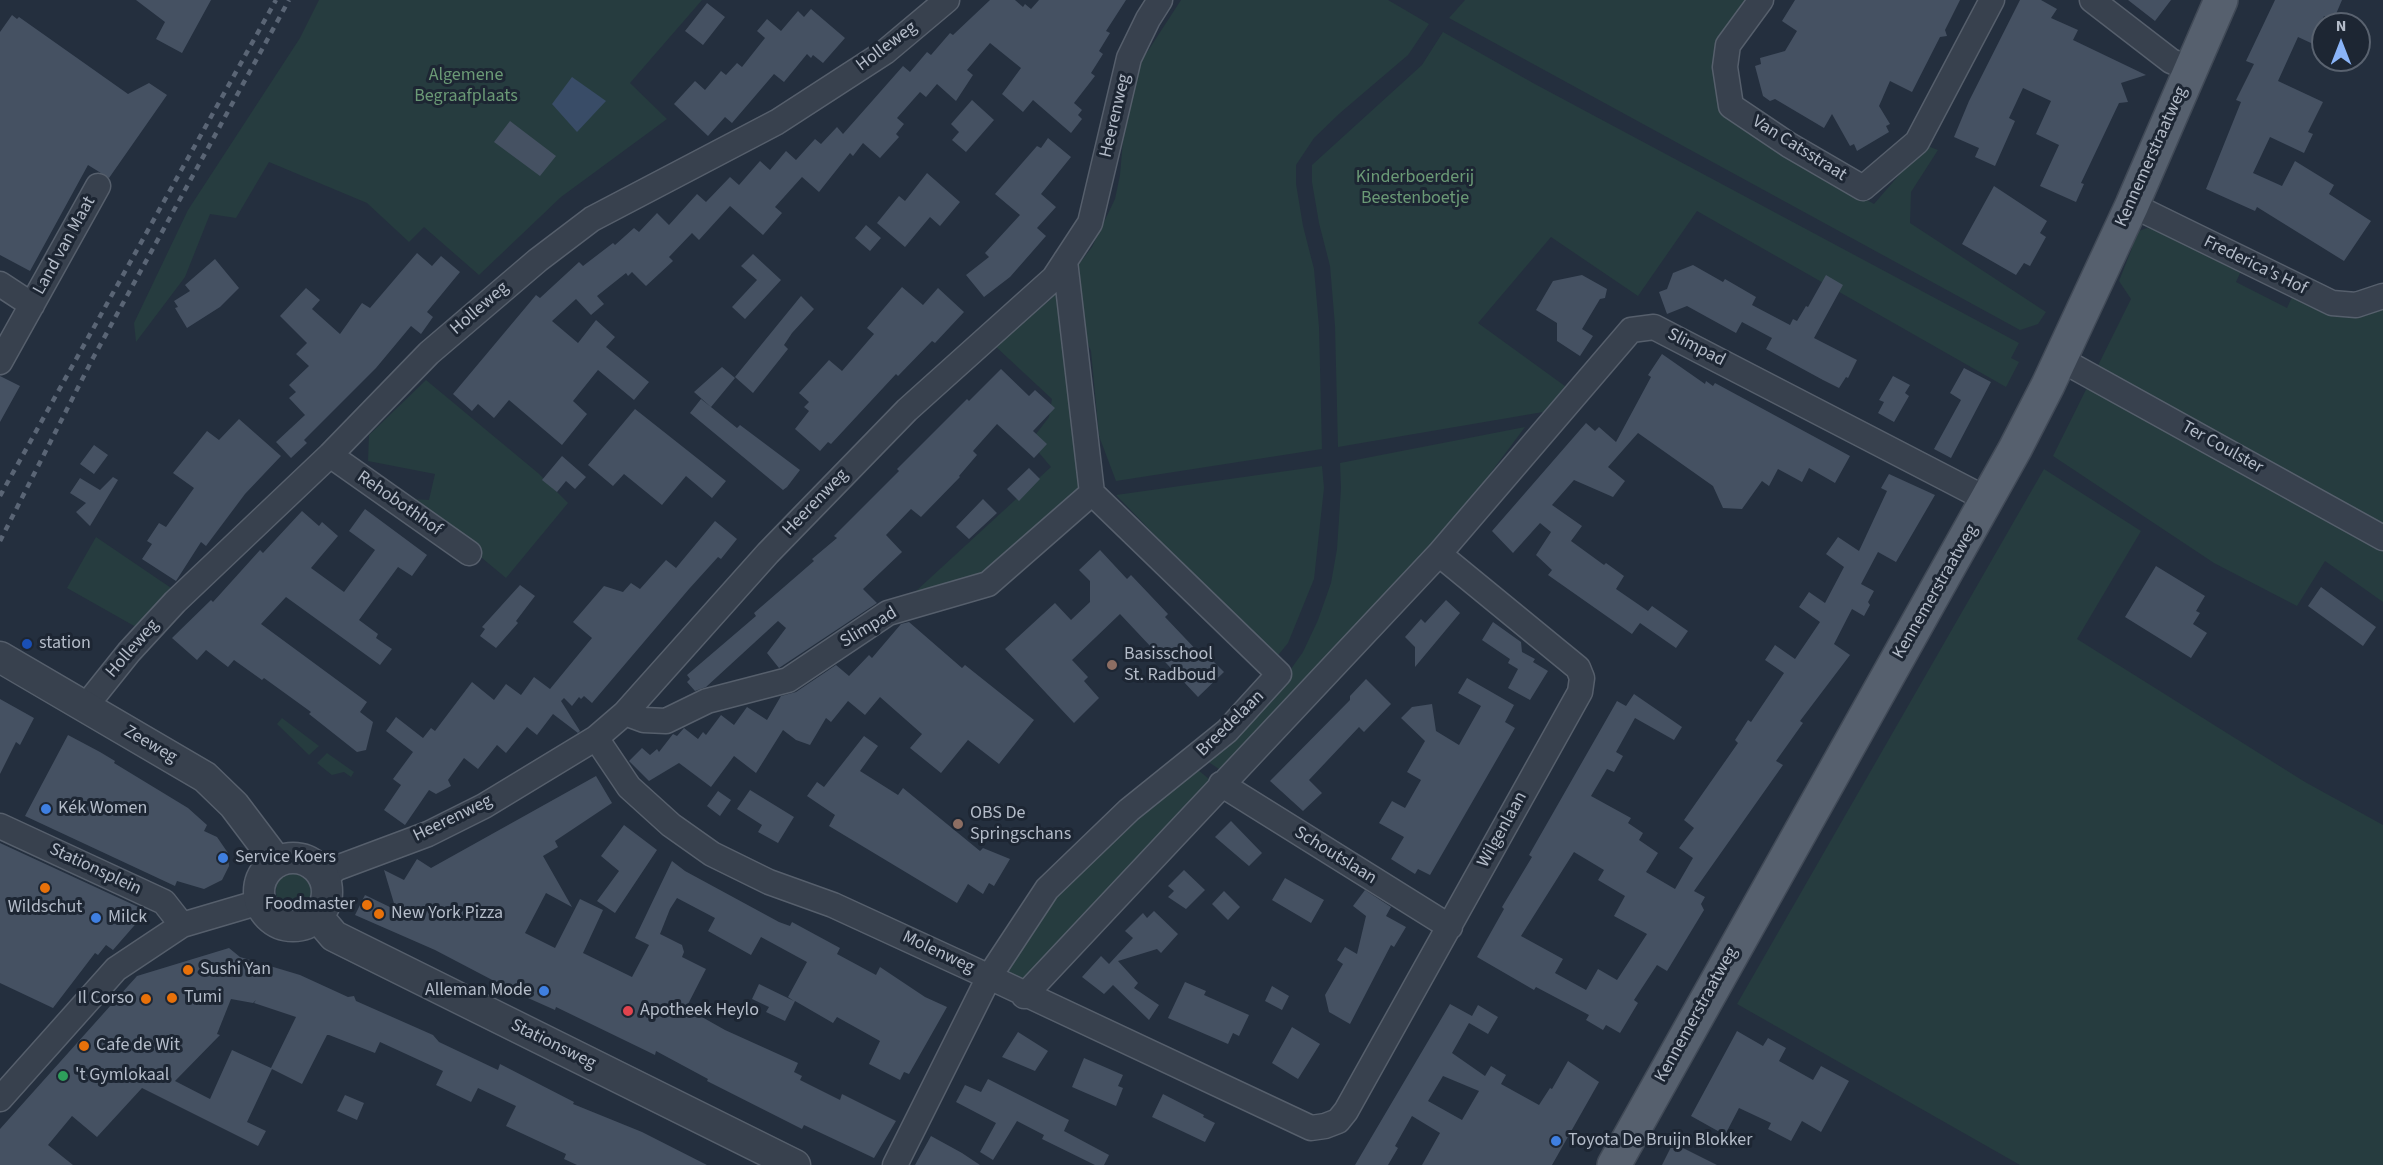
<!DOCTYPE html>
<meta charset="utf-8">
<style>
body{margin:0}
#map{position:relative;width:2383px;height:1165px;overflow:hidden;background:#242f3e;font-family:"Source Sans 3",sans-serif}
canvas{display:block}
.north{position:absolute;left:2311px;top:12px;width:60px;height:60px;box-sizing:border-box;background:#1d2633;border:2px solid #59626f;border-radius:50%;rotate:0deg;font-size:16px;font-weight:700;line-height:24px;text-align:center;color:#b4bcc9}
.north::after{content:'';display:block;margin:auto;width:21px;height:27px;background:#8ab4f8;clip-path:polygon(50% 0,100% 100%,50% 72%,0 100%)}
</style>
<div id="map">
<canvas width="2383" height="1165"></canvas>
<div class="north">N</div>
</div>
<script>
const c = document.querySelector('canvas').getContext('2d');
c.lineJoin = 'round';
function paint(path, color) {
  c.fillStyle = color;
  c.fill(path, 'evenodd');
}
function toPath(rows) {
  const path = new Path2D();
  for (const r of rows) {
    if (r.length === 3) {
      path.moveTo(r[0] + r[2], r[1]);
      path.arc(r[0], r[1], r[2], 0, 2 * Math.PI);
      continue;
    }
    path.moveTo(r[0], r[1]);
    for (let i = 2; i < r.length; i += 2) path.lineTo(r[i], r[i + 1]);
  }
  return path;
}
function trace(path, color, width, dash) {
  c.strokeStyle = color;
  c.lineWidth = width;
  c.lineCap = dash ? 'butt' : 'round';
  c.setLineDash(dash || []);
  c.stroke(path);
}
function label(font, color, halo, rows, align = 'center') {
  c.font = font + ' "Source Sans 3",sans-serif';
  c.lineWidth = 6;
  c.setLineDash([]);
  c.textBaseline = 'middle';
  c.strokeStyle = halo;
  c.fillStyle = color;
  for (const [text, x, y, turn = 0] of rows) {
    c.save();
    c.translate(x, y);
    c.rotate((+turn || 0) * Math.PI / 180);
    c.textAlign = isNaN(turn) ? turn : align;
    if (halo) c.strokeText(text, 0, 0);
    c.fillText(text, 0, 0);
    c.restore();
  }
}
paint(toPath([
 [319,0,702,0,630,83,667,119,561,197,479,275,424,227,409,242,367,203,269,162,236,218,210,214,185,277,136,342,134,323,188,210,300,38],
 [1181,0,1388,0,1429,24,1408,55,1340,113,1314,138,1296,165,1296,184,1303,226,1314,269,1319,327,1322,449,1116,481,1099,436,1091,351,1082,330,1073,272,1092,247,1115,199,1120,175,1125,116,1142,60],
 [1465,0,1753,0,1720,49,1725,107,1794,158,1874,204,1925,145,1938,150,1911,192,1910,223,2046,312,2038,324,2020,330,1449,18],
 [1443,32,1533,83,2019,343,2011,358,2019,362,2006,387,1697,211,1638,296,1551,237,1478,323,1569,389,1543,412,1338,447,1335,326,1330,266,1319,223,1312,182,1312,165,1422,65],
 [2147,228,2167,232,2241,271,2236,282,2287,308,2292,297,2326,312,2383,305,2383,602,2325,561,2297,606,2214,563,2053,456,2131,299,2119,281,2132,248,2132,239,2139,231],
 [1061,286,1089,481,995,569,952,587,916,591,1051,467,1030,442,1049,417,1052,399,994,345,1050,300],
 [426,380,538,473,568,503,506,578,411,499,429,500,435,474,368,461,369,435],
 [1525,427,1433,550,1222,771,1204,759,1286,676,1303,652,1318,620,1331,583,1337,549,1341,488,1340,463],
 [1322,466,1324,488,1314,579,1288,643,1275,659,1116,495],
 [2044,469,2141,531,2077,639,2305,782,2383,825,2383,1165,2020,1165,1737,1004],
 [96,537,177,592,136,627,67,588],
 [282,718,319,746,309,755,277,724],
 [327,753,354,772,351,777,344,772,332,775,317,763],
 [1198,770,1214,783,1020,988,1002,974,1052,892,1138,810],
 [294,891,18]
]), '#263c3f');
paint(toPath([
 [572,77,606,101,577,132,552,104]
]), '#394c67');
paint(toPath([
 [136,0,211,0,182,53,156,39,165,22],
 [990,0,1015,0,1023,7,1025,4,1031,9,1039,0,1126,0,1106,31,1110,33,1099,51,1103,54,1091,73,1095,76,1074,103,1082,110,1078,115,1082,119,1071,133,1033,100,1023,112,1002,94,1021,68,990,43,967,70,973,75,956,101,937,84,926,97,920,92,897,118,904,124,896,134,899,137,880,158,863,143,853,156,850,153,819,192,802,177,775,207,782,213,763,235,730,206,699,240,692,233,669,257,673,261,646,286,632,272,628,276,626,273,597,296,604,304,591,315,576,299,552,321,578,343,596,320,615,337,606,347,649,382,634,400,598,370,573,401,587,414,562,445,509,400,494,418,478,404,472,411,453,394,536,295,540,298,579,262,583,266,613,243,615,245,634,228,639,232,657,213,669,225,697,194,706,202,730,177,739,185,760,161,770,170,786,151,796,160,815,139,821,144,837,127,843,134,903,66,910,72,927,52,931,55,950,33,953,35],
 [1795,0,1960,0,1945,30,1947,36,1940,37,1912,92,1890,81,1879,106,1890,124,1886,126,1889,132,1857,151,1854,144,1850,146,1832,114,1824,128,1775,99,1770,101,1763,96,1755,66,1761,64,1760,58,1785,51,1797,31,1782,21],
 [2020,0,2041,0,2057,9,2051,18,2078,30,2073,40,2146,75,2121,83,2128,102,2119,103,2081,183,2084,184,2076,202,2040,186,2059,145,2036,134,2051,101,2023,88,2009,118,2015,121,1995,166,1975,157,1979,148,1954,137,1969,101],
 [2128,0,2171,0,2155,21],
 [2275,0,2342,0,2333,21,2324,16,2311,43,2298,37,2278,81,2323,102,2308,132,2313,134,2304,153,2270,137,2253,173,2282,186,2295,161,2334,185,2329,194,2371,221,2344,261,2257,207,2255,211,2206,189,2241,102,2236,100,2254,64,2246,61],
 [707,3,725,17,703,45,685,31],
 [811,9,845,38,823,63,813,55,811,58,807,54,784,82,774,74,732,123,725,117,708,136,674,104,695,81,705,90,721,71,726,75,737,63,742,67,765,38,757,31,767,19,781,31,798,11,804,17],
 [12,15,17,19,19,17,128,94,149,83,167,95,109,178,88,165,30,271,0,255,0,32],
 [972,100,994,120,966,152,952,140,959,132,951,124],
 [510,121,556,156,540,176,494,142],
 [1048,138,1071,157,1041,194,1056,207,1037,228,1046,236,1010,277,984,297,966,275,989,257,985,253,1020,215,995,194,1037,146,1041,148],
 [927,173,960,202,940,226,930,217,905,247,877,223,899,196,905,201],
 [1994,186,2047,221,2040,233,2046,237,2030,266,2024,263,2016,275,1962,244],
 [866,225,881,238,870,251,855,238],
 [417,253,432,266,441,256,460,272,427,312,433,317,421,334,411,326,376,368,304,440,307,443,291,458,276,442,305,415,289,398,296,392,289,385,309,366,296,354,307,343,280,316,306,288,320,300,312,309,340,334,362,303,370,308],
 [753,254,781,280,745,319,732,307,757,280,741,266],
 [215,259,239,288,220,307,187,328,175,308,178,307,174,301,190,291,185,285],
 [1693,265,1723,282,1725,279,1756,297,1752,305,1790,325,1793,319,1797,321,1806,306,1808,307,1826,275,1843,285,1814,338,1857,360,1848,378,1846,377,1839,388,1823,380,1766,349,1772,338,1742,322,1736,333,1687,306,1667,314,1659,292,1667,289,1673,273],
 [1582,275,1607,289,1605,298,1600,299,1582,329,1593,336,1580,356,1557,341,1557,323,1536,310,1553,281],
 [902,287,923,305,938,288,964,312,935,343,932,341,898,376,896,374,831,444,828,442,820,451,795,429,809,411,804,407,809,402,799,393,829,360,842,371,874,334,867,328],
 [801,296,814,309,792,333,784,345,788,349,753,393,735,377],
 [1662,354,1705,384,1706,381,1713,386,1715,383,1850,456,1835,483,1809,468,1802,482,1778,469,1769,486,1762,481,1742,509,1723,508,1713,486,1638,433,1608,467,1625,481,1613,497,1574,480,1552,505,1582,526,1571,541,1604,565,1606,563,1624,576,1616,589,1648,611,1652,606,1688,631,1676,648,1640,623,1632,634,1548,575,1552,570,1536,555,1551,532,1540,523,1513,553,1492,531,1586,423,1595,431,1599,427,1616,442,1651,377,1648,375],
 [722,367,735,378,711,407,694,392],
 [1964,368,1991,382,1951,458,1934,449,1961,400,1950,393],
 [1001,369,1029,396,1035,390,1055,408,1033,431,1047,444,1034,458,997,424,973,451,977,455,959,476,960,477,921,517,911,509,886,535,902,552,863,589,877,603,779,668,767,653,786,628,778,621,706,687,695,691,687,682,690,679,687,675,756,616,754,613,814,561,812,559,837,538,834,536,899,471,897,469,967,399,969,401],
 [0,376,20,386,0,422],
 [1893,376,1910,385,1905,393,1909,396,1894,422,1878,413,1884,402,1879,400],
 [701,399,737,428,740,425,800,470,787,487,783,490,690,413],
 [635,409,726,481,712,498,686,476,662,505,624,474,613,486,588,465],
 [239,419,281,456,245,494,206,546,201,542,176,581,142,559,152,544,147,541,159,523,166,527,194,488,173,473,207,431,219,440],
 [94,445,108,455,94,474,80,464],
 [562,456,586,477,575,489,566,481,557,492,542,480],
 [1029,468,1040,479,1019,501,1007,489],
 [1889,474,1935,495,1896,562,1878,552,1861,584,1874,591,1868,602,1870,605,1864,616,1852,609,1834,644,1850,655,1800,721,1803,723,1776,761,1783,765,1694,891,1705,897,1701,904,1704,910,1667,971,1657,965,1634,1000,1638,1003,1620,1033,1606,1025,1603,1030,1586,1020,1589,1015,1536,987,1534,990,1477,957,1504,909,1502,907,1532,857,1529,855,1617,701,1626,706,1634,694,1682,727,1674,740,1635,718,1616,752,1623,756,1614,772,1607,769,1591,796,1631,818,1628,823,1643,833,1639,840,1658,853,1646,872,1675,889,1693,858,1679,848,1694,828,1684,820,1738,743,1735,740,1748,720,1751,722,1784,673,1765,660,1775,645,1795,659,1820,622,1799,607,1809,592,1825,603,1844,567,1826,554,1838,537,1859,551,1887,491,1881,488],
 [1574,852,1604,870,1598,880,1625,896,1614,916,1647,934,1617,980,1598,969,1586,990,1555,973,1563,959,1521,936],
 [113,477,118,480,90,526,76,512,86,503,70,493,80,478,100,490],
 [983,499,997,513,969,539,956,527],
 [365,509,427,555,412,576,398,567,359,620,378,634,376,638,392,649,380,665,286,597,261,624,367,702,360,712,373,722,366,750,357,752,309,714,311,712,264,678,262,680,234,660,228,667,206,650,197,660,172,638,211,600,213,602,260,550,263,553,302,511,319,526,322,522,338,536,311,568,344,592,375,550,349,531],
 [715,521,737,539,721,559,718,557,689,589,592,703,584,696,581,699,579,697,572,706,564,698,561,701,580,731,578,733,553,714,537,735,527,727,506,753,497,745,478,769,464,758,448,780,451,786,436,794,429,790,405,825,384,810,401,785,393,779,413,752,386,731,396,717,423,738,431,728,435,731,472,682,494,700,506,684,521,695,534,677,550,689,592,638,573,622,604,586,623,592,631,583,640,589,666,560,676,568],
 [1100,550,1127,579,1131,575,1168,614,1165,617,1202,656,1205,653,1224,672,1198,697,1120,614,1072,660,1088,677,1084,681,1099,698,1074,723,1005,649,1055,603,1071,620,1090,602,1090,581,1079,570],
 [2156,566,2205,596,2196,611,2200,613,2193,624,2207,633,2191,658,2125,617],
 [520,585,535,596,516,621,518,623,496,648,480,636,485,629,482,627],
 [2321,587,2376,627,2363,646,2308,606],
 [1446,600,1460,613,1415,667,1415,647,1405,637,1421,619,1425,623],
 [909,622,962,668,965,665,1034,720,999,764,968,740,941,773,910,748,922,734,880,697,865,715,848,701,831,722,826,718,810,745,796,740,783,730,756,773,734,756,711,787,679,763,649,781,629,761,642,748,650,755,657,749,659,752,673,734,677,736,684,728,698,739,703,732,706,735,721,715,734,725,747,707,767,720,781,696,796,692,836,665,849,676,869,655,872,658,901,624],
 [1493,622,1521,642,1522,652,1535,659,1533,662,1548,671,1530,700,1508,688,1518,669,1508,663,1510,659,1482,640],
 [1467,678,1514,705,1505,722,1515,728,1430,875,1418,869,1415,874,1391,859,1404,837,1379,823,1392,801,1405,808,1421,780,1407,772,1425,741,1401,718,1412,707,1432,704,1436,731,1459,745,1481,706,1458,693],
 [1366,679,1391,704,1364,732,1359,727,1309,780,1322,793,1303,811,1270,781,1350,700,1350,696],
 [0,699,34,718,20,745,16,742,0,774],
 [68,735,100,752,115,761,114,763,188,808,207,825,204,831,217,837,228,853,229,866,222,880,204,889,177,881,175,886,25,816],
 [864,736,878,746,860,771,898,795,903,788,980,851,983,848,1010,859,994,886,989,883,983,894,968,884,957,903,829,826,835,815,807,796,817,782,824,787],
 [596,776,612,803,555,841,558,847,543,856,572,907,546,893,525,933,555,948,580,899,603,910,583,953,632,977,649,945,635,938,672,861,685,871,779,922,790,926,792,922,840,948,837,954,876,975,880,967,925,997,947,1007,909,1074,904,1072,900,1080,869,1064,880,1041,837,1017,833,1023,795,1001,785,1021,766,1012,769,1007,752,999,759,984,794,1001,788,997,807,962,761,937,751,955,708,931,715,918,677,898,670,909,660,934,682,945,684,952,682,957,706,969,686,1008,725,1030,798,1063,794,1072,802,1076,800,1080,840,1100,842,1094,896,1121,874,1158,804,1125,802,1129,707,1081,708,1079,656,1051,655,1055,556,1007,555,1010,519,994,435,950,355,915,365,895,396,910,384,870,404,880,417,859,431,868],
 [750,790,794,817,778,843,758,832,762,825,737,809],
 [718,791,731,800,720,816,707,806],
 [1231,821,1262,853,1249,866,1215,837],
 [624,825,657,850,615,913,597,901,619,871,601,856],
 [0,843,147,911,113,950,106,945,98,955,95,953,53,1008,0,983],
 [1184,870,1205,890,1186,909,1168,897,1174,891,1168,886],
 [1285,878,1324,900,1311,923,1272,900],
 [1365,890,1391,907,1386,916,1406,927,1394,947,1391,945,1350,1024,1329,1012,1325,995,1343,964,1337,960,1345,947,1357,954,1366,916,1353,906],
 [1224,891,1240,907,1228,920,1212,904],
 [1154,911,1178,934,1161,953,1157,949,1118,961,1138,983,1134,988,1159,1005,1149,1020,1113,985,1104,994,1082,977,1101,956,1109,964,1133,938,1125,931,1143,913,1147,918],
 [229,948,240,957,300,975,348,997,354,996,356,1001,433,1035,439,1042,498,1070,500,1064,574,1102,573,1104,642,1132,707,1165,577,1165,564,1159,566,1154,506,1126,516,1106,478,1088,471,1102,436,1085,443,1071,380,1042,375,1053,329,1035,327,1035,302,1084,272,1069,247,1122,266,1131,258,1146,142,1088,97,1137,72,1116,48,1145,73,1165,0,1165,0,1129,137,976],
 [231,999,253,1003,256,1000,254,1003,296,1017,271,1068,232,1050,210,1099,175,1081,220,1035,217,1034],
 [1185,982,1206,991,1204,995,1249,1015,1239,1036,1233,1033,1228,1044,1168,1018],
 [1272,986,1289,996,1282,1010,1265,1001],
 [1450,1004,1472,1016,1478,1005,1498,1017,1488,1034,1469,1023,1452,1053,1485,1076,1491,1066,1506,1075,1501,1084,1539,1105,1550,1088,1552,1089,1568,1061,1599,1082,1552,1165,1422,1165,1440,1133,1412,1116,1395,1146,1398,1148,1388,1165,1355,1165],
 [1443,1076,1479,1091,1462,1120,1428,1101],
 [1292,1027,1320,1044,1298,1079,1272,1063],
 [1737,1031,1763,1046,1768,1038,1786,1048,1779,1061,1813,1080,1821,1066,1849,1081,1821,1132,1802,1121,1791,1141,1768,1129,1771,1123,1739,1108,1725,1135,1691,1116],
 [1018,1032,1048,1051,1035,1071,1002,1057],
 [1084,1058,1123,1075,1118,1086,1123,1088,1116,1106,1072,1087],
 [988,1079,1069,1120,1064,1131,1109,1155,1104,1165,1095,1165,1042,1139,1044,1135,1017,1121,993,1160,980,1152,996,1123,956,1102,965,1085,981,1092],
 [1163,1094,1204,1115,1203,1117,1215,1123,1205,1142,1152,1117],
 [345,1095,364,1103,357,1120,337,1111],
 [931,1136,962,1153,980,1165,915,1165],
 [1673,1143,1717,1165,1662,1165]
]), '#455162');
const minor = toPath([
 [1761,0,1728,45,1725,67,1731,106,1789,145,1863,188,1917,142,1992,0],
 [2092,0,2171,61,2190,69],
 [2132,205,2332,303,2356,305,2383,296],
 [0,284,32,305],
 [2060,359,2383,538],
 [0,362,98,186],
 [330,455,469,553],
 [85,707,129,652,175,602,330,455,429,353,538,260,592,219,777,122,885,52,947,0],
 [625,713,644,720,666,721,707,701,788,680,888,613,988,584,1092,493],
 [596,738,629,787,671,825,712,854,769,882,833,905,983,974,1311,1128,1325,1126,1338,1121,1346,1111,1580,692,1582,678,1578,668,1439,554],
 [1221,784,1450,927],
 [0,826,164,902,182,925],
 [324,878,337,868,428,834,484,806,596,738,625,713,768,553,907,410,1054,278,1090,223,1129,58,1148,19,1160,0],
 [1024,996,1439,554,1631,330,1654,327,1988,500],
 [0,1099,116,969,182,925,260,902],
 [895,1165,989,977,1047,889,1129,810,1227,731,1279,674,1092,493,1065,261]
]);
const tertiary = toPath([
 [0,657,205,777,234,805,277,862],
 [293,892,34],
 [317,916,334,936,795,1165]
]);
const primary = toPath([
 [1614,1165,2015,449,2048,385,2132,205,2221,0]
]);
trace(minor, '#565f6c', 27);
trace(tertiary, '#565f6c', 33);
trace(primary, '#414a57', 36);
trace(minor, '#38414e', 24);
trace(tertiary, '#38414e', 30);
trace(primary, '#56606e', 33);
trace(toPath([
 [0,496,276,0],
 [0,541,93,358,289,0]
]), '#5a6575', 4.5, [6, 6]);
for (const [x, y, r, color] of [
 [27,644,6,"#1a4fb4"],
 [1112,665,6,"#8d6e63"],
 [46,809,6,"#3f7fe0"],
 [958,824,6,"#8d6e63"],
 [223,858,6,"#3f7fe0"],
 [45,888,6,"#e8710a"],
 [367,905,6,"#e8710a"],
 [379,914,6,"#e8710a"],
 [96,918,6,"#3f7fe0"],
 [188,970,6,"#e8710a"],
 [544,991,6,"#3f7fe0"],
 [172,998,6,"#e8710a"],
 [146,999,6,"#e8710a"],
 [628,1011,6,"#e0444e"],
 [84,1046,6,"#e8710a"],
 [63,1076,6,"#2e9e5b"],
 [1556,1141,6,"#3f7fe0"]
]) {
  const dot = new Path2D();
  dot.arc(x, y, r, 0, 2 * Math.PI);
  c.fillStyle = color;
  c.fill(dot);
  trace(dot, '#1d2633', 2);
}
label('18px', '#b4bcc9', '#1d2633', [
 ["Holleweg",887,47,-37],
 ["Heerenweg",1116,116,-77],
 ["Van Catsstraat",1799,149,32],
 ["Kennemerstraatweg",2152,157,-66],
 ["Land van Maat",65,246,-61],
 ["Frederica's Hof",2255,266,26],
 ["Holleweg",480,309,-41],
 ["Slimpad",1696,348,27],
 ["Ter Coulster",2222,448,29],
 ["Heerenweg",816,503,-46],
 ["Rehobothhof",399,504,35],
 ["Kennemerstraatweg",1936,592,-60],
 ["Slimpad",869,628,-31],
 ["Holleweg",133,649,-49],
 ["Breedelaan",1231,724,-44],
 ["Zeeweg",150,745,30],
 ["Heerenweg",453,819,-26],
 ["Wilgenlaan",1503,830,-61],
 ["Schoutslaan",1335,856,32],
 ["Stationsplein",95,870,25],
 ["Molenweg",938,953,25],
 ["Kennemerstraatweg",1697,1015,-61],
 ["Stationsweg",553,1045,26]
]);
label('18px', '#6b9a76', '#1d2633', [
 ["Algemene",466,76],
 ["Begraafplaats",466,97],
 ["Kinderboerderij",1415,178],
 ["Beestenboetje",1415,199]
]);
label('18px', '#b4bcc9', '#1d2633', [
 ["station",39,644],
 ["Basisschool",1124,655],
 ["St. Radboud",1124,676],
 ["Kék Women",58,809],
 ["OBS De",970,814],
 ["Springschans",970,835],
 ["Service Koers",235,858],
 ["Foodmaster",355,905,"right"],
 ["Wildschut",45,908,"center"],
 ["New York Pizza",391,914],
 ["Milck",108,918],
 ["Sushi Yan",200,970],
 ["Alleman Mode",532,991,"right"],
 ["Tumi",184,998],
 ["Il Corso",134,999,"right"],
 ["Apotheek Heylo",640,1011],
 ["Cafe de Wit",96,1046],
 ["'t Gymlokaal",75,1076],
 ["Toyota De Bruijn Blokker",1568,1141]
], 'left');
</script>
